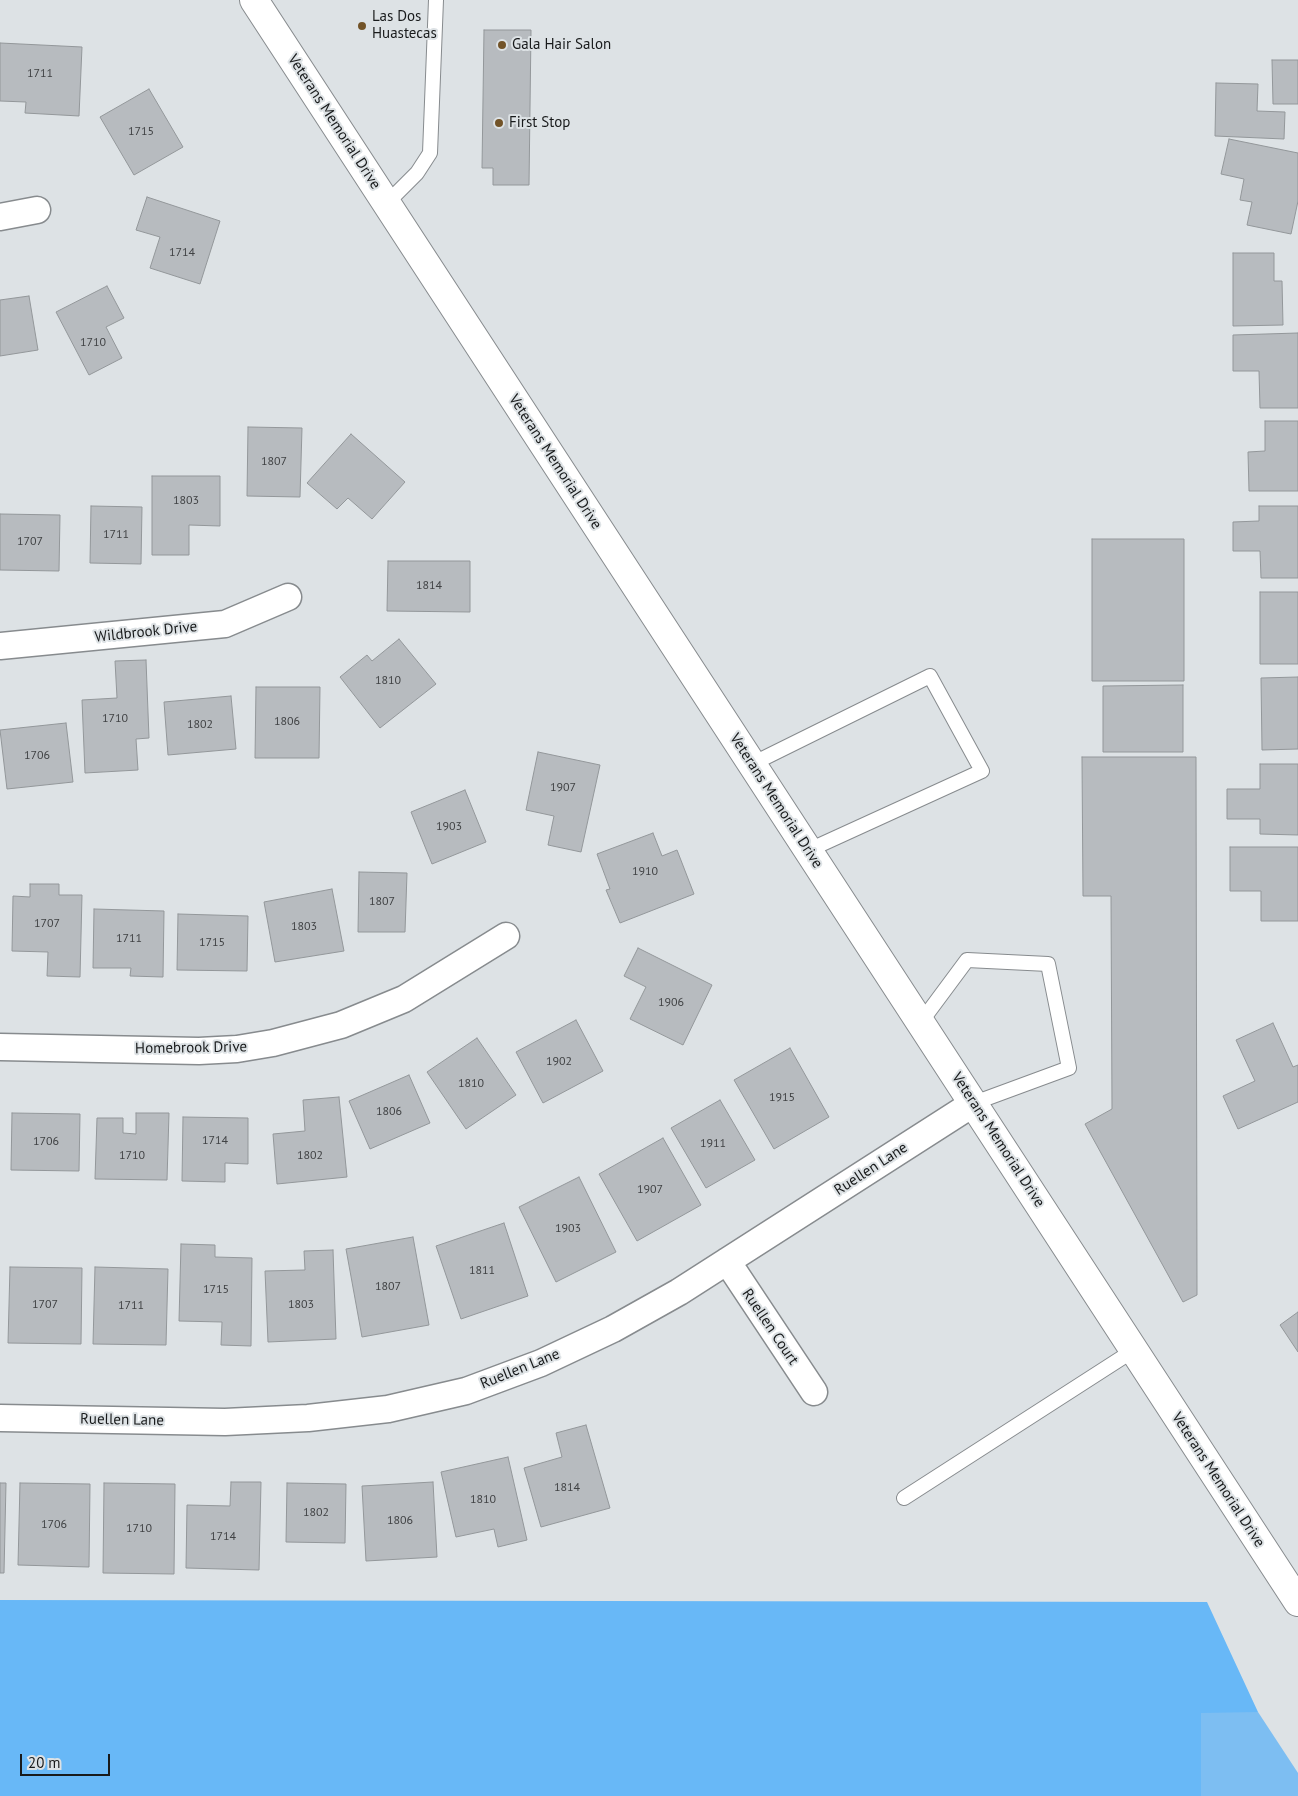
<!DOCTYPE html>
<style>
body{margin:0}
#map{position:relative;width:1298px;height:1796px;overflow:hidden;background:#dde2e5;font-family:"PT Sans",sans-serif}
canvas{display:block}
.scale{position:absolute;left:20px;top:1754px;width:90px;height:22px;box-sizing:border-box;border:2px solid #181a1b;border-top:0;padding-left:6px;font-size:15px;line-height:18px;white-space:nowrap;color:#181a1b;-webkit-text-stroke:4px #dde2e5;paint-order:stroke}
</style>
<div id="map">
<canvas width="1298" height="1796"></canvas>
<div class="scale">20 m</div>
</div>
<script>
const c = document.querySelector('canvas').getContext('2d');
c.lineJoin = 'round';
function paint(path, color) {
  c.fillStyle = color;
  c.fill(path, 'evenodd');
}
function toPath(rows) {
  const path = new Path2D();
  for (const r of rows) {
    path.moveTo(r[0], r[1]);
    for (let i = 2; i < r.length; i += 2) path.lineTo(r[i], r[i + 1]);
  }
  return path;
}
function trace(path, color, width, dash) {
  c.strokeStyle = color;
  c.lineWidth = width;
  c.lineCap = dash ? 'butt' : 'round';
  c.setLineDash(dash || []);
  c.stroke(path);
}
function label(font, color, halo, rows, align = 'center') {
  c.font = font + ' "PT Sans",sans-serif';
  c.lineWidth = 4;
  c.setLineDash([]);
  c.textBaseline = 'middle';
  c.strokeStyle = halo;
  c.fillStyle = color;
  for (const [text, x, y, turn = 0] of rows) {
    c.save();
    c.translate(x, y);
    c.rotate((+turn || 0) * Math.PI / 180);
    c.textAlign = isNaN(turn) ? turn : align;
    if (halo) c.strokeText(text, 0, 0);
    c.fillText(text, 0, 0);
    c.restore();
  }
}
paint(toPath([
 [1201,1712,1258,1712,1298,1773,1298,1796,1201,1796]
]), '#7dbef2');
paint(toPath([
 [0,1600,1207,1602,1258,1712,1201,1713,1201,1796,0,1796]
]), '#68b8f7');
const building = toPath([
 [484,30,531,30,529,185,493,185,493,168,482,168,484,30],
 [0,43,82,47,79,116,25,113,26,102,0,101,0,43],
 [1272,60,1298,60,1298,104,1273,104,1272,60],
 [1216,83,1258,84,1257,111,1285,112,1284,139,1215,136,1216,83],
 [149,89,183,147,134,175,100,117,149,89],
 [1229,139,1298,153,1298,201,1291,234,1247,225,1252,202,1240,200,1244,179,1221,174,1229,139],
 [147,197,220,221,200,284,150,268,160,237,136,230,147,197],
 [1233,253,1274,253,1274,281,1282,281,1283,325,1233,326,1233,253],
 [107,286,124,318,106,327,122,358,89,375,56,312,107,286],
 [29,296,38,350,0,356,0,300,29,296],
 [1298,333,1298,408,1260,408,1259,371,1233,371,1233,335,1298,333],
 [1265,421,1298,421,1298,491,1249,491,1248,452,1265,451,1265,421],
 [248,427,302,428,300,497,247,496,248,427],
 [351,434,405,482,372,519,348,498,337,509,307,483,351,434],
 [152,476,220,476,220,526,189,525,189,555,152,555,152,476],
 [91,506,142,507,141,564,90,563,91,506],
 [1259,506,1298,506,1298,578,1261,578,1260,551,1233,551,1233,522,1259,521,1259,506],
 [0,514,60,515,59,571,0,570,0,514],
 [1092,539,1184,539,1184,681,1092,681,1092,539],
 [388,561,470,561,470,612,387,611,388,561],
 [1260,592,1298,592,1298,664,1260,664,1260,592],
 [399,639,436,684,380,728,340,677,367,655,372,661,399,639],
 [146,660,149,738,136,739,138,770,85,773,82,700,117,698,115,661,146,660],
 [1298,677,1298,749,1262,750,1261,678,1298,677],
 [1183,685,1183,752,1103,752,1103,686,1183,685],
 [256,687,320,687,319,758,255,758,256,687],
 [231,696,236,749,168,755,164,702,231,696],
 [66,723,73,782,7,789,0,730,66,723],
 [538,752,600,765,581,852,548,845,554,816,526,810,538,752],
 [1082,757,1196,757,1197,1295,1183,1302,1085,1124,1112,1109,1111,896,1083,896,1082,757],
 [1260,764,1298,764,1298,835,1260,834,1260,819,1227,819,1227,789,1260,789,1260,764],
 [465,790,486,842,432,864,411,812,465,790],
 [653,833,662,856,677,850,694,894,620,923,606,890,610,889,597,854,653,833],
 [1230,847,1298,847,1298,921,1261,921,1261,891,1230,891,1230,847],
 [359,872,407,873,405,932,358,932,359,872],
 [30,884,59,884,59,895,82,895,80,977,47,976,48,952,12,951,13,896,30,897,30,884],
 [332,889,344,951,275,962,264,902,332,889],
 [94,909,164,911,163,977,130,976,131,968,93,968,94,909],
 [178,914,248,916,247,971,177,970,178,914],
 [638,948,712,985,683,1045,630,1019,646,987,624,976,638,948],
 [576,1020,603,1071,543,1103,516,1052,576,1020],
 [1273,1023,1293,1067,1298,1065,1298,1102,1238,1129,1223,1096,1255,1081,1236,1040,1273,1023],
 [477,1038,516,1095,466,1129,427,1072,477,1038],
 [790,1048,829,1117,774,1149,734,1080,790,1048],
 [409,1075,430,1123,370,1149,349,1101,409,1075],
 [339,1097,347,1177,277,1184,273,1134,305,1131,303,1100,339,1097],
 [720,1100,755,1160,706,1188,671,1128,720,1100],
 [12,1113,80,1114,79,1171,11,1170,12,1113],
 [136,1113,169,1113,167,1180,95,1179,97,1118,123,1118,123,1133,136,1134,136,1113],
 [183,1117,248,1118,248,1164,225,1163,225,1182,182,1181,183,1117],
 [663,1138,701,1205,637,1241,599,1174,663,1138],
 [579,1177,616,1252,556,1282,519,1207,579,1177],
 [504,1223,528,1296,461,1319,436,1246,504,1223],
 [413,1237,429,1325,362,1337,346,1249,413,1237],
 [181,1244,215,1245,215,1257,252,1258,251,1346,221,1345,222,1322,179,1321,181,1244],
 [333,1250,336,1339,268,1342,265,1271,305,1270,304,1251,333,1250],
 [10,1267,82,1268,81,1344,8,1343,10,1267],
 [95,1267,168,1269,166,1345,93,1344,95,1267],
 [1298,1312,1298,1352,1280,1325,1298,1312],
 [586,1425,610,1508,541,1527,524,1468,562,1457,556,1433,586,1425],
 [508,1457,527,1540,498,1547,494,1529,456,1537,441,1472,508,1457],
 [231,1482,261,1482,259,1570,186,1568,187,1505,230,1506,231,1482],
 [433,1482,437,1557,366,1561,362,1486,433,1482],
 [0,1483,6,1483,4,1573,0,1573,0,1483],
 [20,1483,90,1484,89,1567,18,1565,20,1483],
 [104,1483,175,1484,174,1574,103,1573,104,1483],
 [287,1483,346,1484,345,1543,286,1542,287,1483]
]);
paint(building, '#b7bbbf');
trace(building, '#93979a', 1);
const service = toPath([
 [387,203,417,173,430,153,436,0],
 [752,764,930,676,982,771,809,850],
 [921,1022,967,960,1048,964,1069,1068,974,1103],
 [904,1498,1134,1350]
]);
const minor = toPath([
 [0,217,37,210],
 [0,646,225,624,288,597],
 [0,1047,199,1051,237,1049,273,1043,341,1025,404,999,506,936],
 [727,1261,814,1392],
 [0,1418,225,1422,308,1418,388,1409,466,1391,541,1363,613,1329,679,1292,974,1103]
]);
const secondary = toPath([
 [254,0,1298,1602]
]);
trace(service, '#878b8e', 16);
trace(minor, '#878b8e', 29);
trace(secondary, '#878b8e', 30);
trace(service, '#fff', 14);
trace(minor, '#fff', 26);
trace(secondary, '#fff', 28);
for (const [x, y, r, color] of [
 [362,26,5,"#725328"],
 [502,45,5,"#725328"],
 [499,123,5,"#725328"]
]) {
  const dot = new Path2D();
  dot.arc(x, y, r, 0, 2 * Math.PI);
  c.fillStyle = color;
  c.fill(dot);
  trace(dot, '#dde2e5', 2);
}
label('12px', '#404244', null, [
 ["1711",40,74],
 ["1715",141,132],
 ["1714",182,253],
 ["1710",93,343],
 ["1807",274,462],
 ["1803",186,501],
 ["1711",116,535],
 ["1707",30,542],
 ["1814",429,586],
 ["1810",388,681],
 ["1710",115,719],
 ["1806",287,722],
 ["1802",200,725],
 ["1706",37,756],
 ["1907",563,788],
 ["1903",449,827],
 ["1910",645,872],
 ["1807",382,902],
 ["1707",47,924],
 ["1803",304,927],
 ["1711",129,939],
 ["1715",212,943],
 ["1906",671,1003],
 ["1902",559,1062],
 ["1810",471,1084],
 ["1915",782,1098],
 ["1806",389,1112],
 ["1714",215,1141],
 ["1706",46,1142],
 ["1911",713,1144],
 ["1710",132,1156],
 ["1802",310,1156],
 ["1907",650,1190],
 ["1903",568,1229],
 ["1811",482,1271],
 ["1807",388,1287],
 ["1715",216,1290],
 ["1707",45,1305],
 ["1803",301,1305],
 ["1711",131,1306],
 ["1814",567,1488],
 ["1810",483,1500],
 ["1802",316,1513],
 ["1806",400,1521],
 ["1706",54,1525],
 ["1710",139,1529],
 ["1714",223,1537]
]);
label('15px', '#181a1b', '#dde2e5', [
 ["Las Dos",372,17],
 ["Huastecas",372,34],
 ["Gala Hair Salon",512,45],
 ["First Stop",509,123]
], 'left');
label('15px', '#181a1b', '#dde2e5', [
 ["Veterans Memorial Drive",334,122,57],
 ["Veterans Memorial Drive",555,462,57],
 ["Wildbrook Drive",146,632,-6],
 ["Veterans Memorial Drive",776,801,57],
 ["Homebrook Drive",191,1048,-1],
 ["Veterans Memorial Drive",998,1140,57],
 ["Ruellen Lane",871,1169,-33],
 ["Ruellen Court",770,1327,56],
 ["Ruellen Lane",520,1369,-22],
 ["Ruellen Lane",122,1420,1],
 ["Veterans Memorial Drive",1218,1480,57]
]);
</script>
